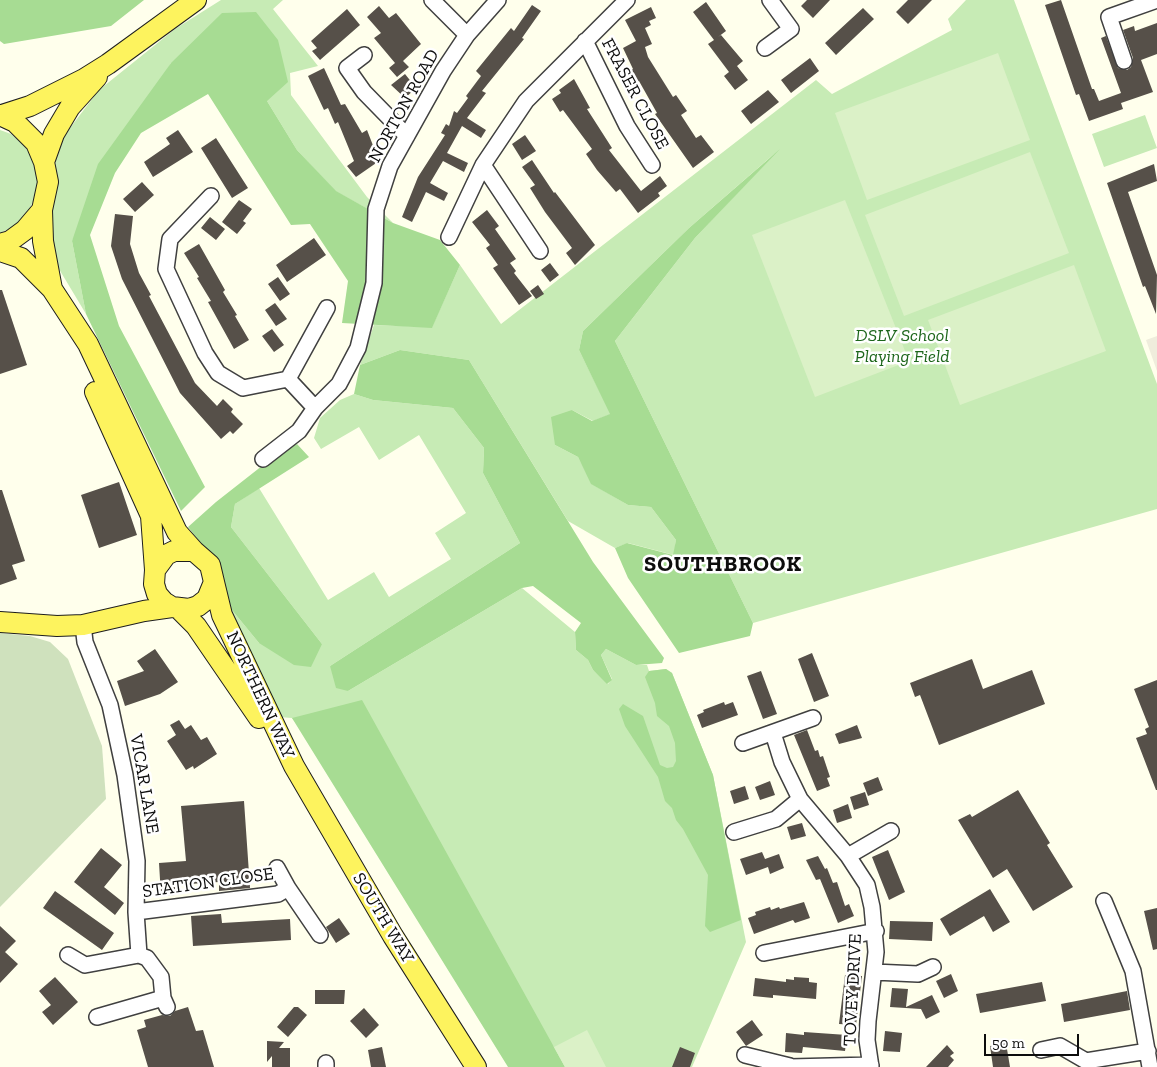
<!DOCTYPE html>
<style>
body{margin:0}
#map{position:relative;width:1157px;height:1067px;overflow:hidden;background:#ffffec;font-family:"Zilla Slab",serif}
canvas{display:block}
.scale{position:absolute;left:984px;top:1034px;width:95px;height:22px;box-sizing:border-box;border:2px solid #0d0d0d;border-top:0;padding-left:6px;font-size:15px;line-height:18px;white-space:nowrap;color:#0d0d0d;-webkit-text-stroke:4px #fff;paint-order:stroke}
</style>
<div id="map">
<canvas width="1157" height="1067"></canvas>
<div class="scale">50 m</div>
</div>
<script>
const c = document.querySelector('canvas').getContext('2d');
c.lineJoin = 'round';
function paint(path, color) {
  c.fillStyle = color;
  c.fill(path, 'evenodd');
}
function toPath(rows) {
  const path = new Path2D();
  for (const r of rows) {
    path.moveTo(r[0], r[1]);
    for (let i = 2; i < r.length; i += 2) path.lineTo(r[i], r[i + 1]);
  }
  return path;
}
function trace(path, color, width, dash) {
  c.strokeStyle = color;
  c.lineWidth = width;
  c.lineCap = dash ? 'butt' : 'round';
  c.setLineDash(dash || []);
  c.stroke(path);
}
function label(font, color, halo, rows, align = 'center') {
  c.font = font + ' "Zilla Slab",serif';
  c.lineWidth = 5;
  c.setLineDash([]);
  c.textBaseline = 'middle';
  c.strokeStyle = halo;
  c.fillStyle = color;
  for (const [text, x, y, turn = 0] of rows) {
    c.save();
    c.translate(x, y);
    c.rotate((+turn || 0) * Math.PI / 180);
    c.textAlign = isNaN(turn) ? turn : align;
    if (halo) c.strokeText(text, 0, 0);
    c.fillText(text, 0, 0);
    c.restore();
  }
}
paint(toPath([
 [221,0,283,0,273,9,318,66,290,73,291,95,367,197,393,223,335,191,297,150,267,101,171,63,72,241,86,314,53,259,51,212,57,145,99,90,175,29],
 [966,0,1014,0,1157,384,1157,509,753,623,615,341,695,238,774,154,689,228,583,331,579,350,611,414,593,421,572,410,555,445,578,457,592,484,628,505,651,507,676,540,674,555,628,543,615,548,568,521,469,360,400,350,360,365,374,325,432,327,460,265,501,324,816,80,832,94,952,30,948,19],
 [1145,115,1157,148,1104,167,1092,134],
 [0,130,11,134,25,146,34,162,38,180,35,198,26,215,13,227,0,233],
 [354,394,373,400,453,408,484,448,483,473,520,543,330,666,348,691,522,588,575,632,576,650,588,660,593,670,608,684,612,679,601,655,606,649,636,665,647,665,649,671,666,669,672,673,713,775,746,942,692,1067,565,1067,554,1047,292,718,279,717,227,604,259,643,322,644,231,527,235,504,259,488,328,600,374,572,389,597,451,559,435,533,466,513,419,435,379,460,359,427,321,449,314,438,320,418,340,400]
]), '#c7ebb5');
paint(toPath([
 [0,0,144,0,111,26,4,44,0,41],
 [256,12,278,40,288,82,267,101,297,150,336,191,393,223,440,240,460,265,432,328,342,323,348,281,310,224,291,225,208,94,141,133,115,173,90,235,119,326,205,487,181,511,86,314,72,241,98,164,171,63,222,13],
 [780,149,695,238,615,341,753,623,750,636,679,653,628,578,615,548,627,543,673,555,676,540,651,507,628,505,591,484,578,457,555,445,551,417,572,410,592,421,610,414,579,350,583,331,689,228],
 [400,350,469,360,593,562,664,658,662,663,636,665,606,649,601,655,612,680,607,684,593,670,588,660,576,650,575,632,581,623,533,586,522,588,348,691,336,688,330,666,520,543,483,473,484,448,453,408,373,400,354,394,360,365],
 [297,444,309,457,235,504,231,527,322,644,311,667,294,665,259,643,227,604,213,559,188,527,216,502,281,451],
 [666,669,672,673,713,775,741,920,710,932,705,926,708,875,683,829,676,820,672,808,665,801,658,777,625,726,619,709,623,704,643,716,660,765,667,768,673,767,676,761,675,743,669,726,657,716,655,703,645,677,649,671],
 [362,700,554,1047,565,1067,508,1067,292,718]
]), '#a7dc93');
paint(toPath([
 [0,633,30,636,50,642,68,659,102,746,106,799,0,907]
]), '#cfe1bd');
paint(toPath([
 [998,53,1030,140,867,200,835,113],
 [1030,152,1069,253,904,316,865,215],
 [845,200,909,361,815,397,752,235],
 [1074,265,1106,351,960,405,928,320],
 [587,1030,606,1067,565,1067,554,1047]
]), '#dbf1c7');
paint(toPath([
 [1157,336,1157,371,1146,340]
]), '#efeddc');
paint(toPath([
 [807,0,830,0,813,18,801,6],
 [908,0,932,0,908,24,896,12],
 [1061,0,1092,89,1094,89,1099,101,1121,93,1101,38,1106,36,1118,68,1127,70,1131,67,1133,58,1123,30,1134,26,1135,31,1157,23,1157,54,1141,60,1153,92,1121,103,1123,109,1089,121,1079,94,1076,95,1045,5],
 [706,2,726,31,718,37,721,35,743,61,737,66,748,80,735,90,724,76,729,72,708,44,714,40,693,12],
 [532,5,541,11,522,38,524,39,482,91,486,93,467,118,486,130,481,138,462,126,447,153,468,163,464,172,443,161,430,183,448,193,444,201,426,192,412,222,402,217,418,177,445,135,441,133,446,124,449,126,454,111,457,113,468,98,466,96,481,76,476,71,511,28,514,31],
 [379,6,389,18,396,13,421,44,403,61,409,67,397,77,389,68,395,63,374,38,381,33,367,17],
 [651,7,656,18,649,21,651,25,645,28,652,44,645,47,648,57,673,97,676,95,687,111,681,115,696,138,701,135,714,152,693,168,655,114,657,113,639,81,635,83,629,71,633,69,623,48,636,41,625,20],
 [863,8,874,19,836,55,825,43],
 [347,9,360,25,320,60,312,51,317,48,311,41],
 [810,58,819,71,791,93,781,80],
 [324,68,341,105,345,104,362,133,367,130,379,161,356,177,347,166,354,161,338,122,335,124,328,108,324,110,308,76],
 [405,74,413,84,411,86,414,90,405,98,391,85],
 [574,79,590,108,587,109,612,148,609,150,641,191,660,176,667,186,658,193,660,196,638,213,620,189,616,192,597,170,586,154,592,149,563,110,560,112,552,99,561,93,559,90],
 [768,90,779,102,751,124,741,111],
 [178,130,193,152,153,177,144,162,170,144,166,138],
 [525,135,536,151,522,160,512,144],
 [216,138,248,188,232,198,201,148],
 [532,160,554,193,555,192,595,245,575,265,566,253,572,248,545,212,530,188,535,185,522,167],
 [1154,164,1157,181,1128,192,1157,275,1156,314,1145,286,1143,287,1107,183],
 [142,182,154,195,135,212,123,199],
 [239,200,252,209,243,221,246,223,237,234,222,222],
 [487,210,499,226,495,229,516,259,510,263,516,271,514,273,532,296,519,305,493,268,498,265,486,248,490,245,472,222],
 [115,214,133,216,130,244,139,273,151,295,149,296,195,383,217,406,223,399,233,409,231,412,243,424,233,434,230,431,221,439,180,393,122,279,111,246],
 [210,217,225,229,216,240,201,228],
 [314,238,326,255,287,282,276,265],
 [199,244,225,290,223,292,237,315,235,316,249,340,234,349,208,302,211,301,197,278,199,277,184,253],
 [550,263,559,275,550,282,541,270],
 [278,277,290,294,280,301,268,284],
 [538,285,544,294,536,299,530,291],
 [0,290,2,290,27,365,0,374],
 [275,303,287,319,276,326,265,310],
 [272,329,284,345,274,352,262,336],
 [119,482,137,535,99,548,81,495],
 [0,490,2,490,25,561,12,565,17,579,0,585],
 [155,649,178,682,160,694,125,706,117,681,144,671,137,661],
 [812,653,829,696,814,702,798,659],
 [972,659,983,689,1032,670,1045,704,939,745,920,695,915,697,910,683],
 [761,671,777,714,763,719,747,676],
 [1157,680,1157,790,1156,790,1136,738,1147,734,1145,729,1149,727,1134,689],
 [724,702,725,705,733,702,738,715,702,728,697,715,704,712,703,710],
 [179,720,185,729,191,725,201,740,207,737,217,754,194,769,193,766,186,770,167,741,176,735,170,725],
 [857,725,862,738,839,744,835,734],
 [807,730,815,751,818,750,820,757,823,756,830,777,827,778,830,786,817,791,794,735],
 [878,777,883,790,868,796,863,783],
 [770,781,775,795,760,800,755,787],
 [745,786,749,799,734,804,730,791],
 [1018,790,1050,843,1047,845,1073,887,1033,911,1007,869,993,878,958,820,970,814,972,817],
 [865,792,869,805,854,810,850,797],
 [244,801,250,888,219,891,219,882,175,885,175,895,161,896,159,863,186,861,181,806],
 [848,804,852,818,837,823,833,810],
 [802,823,806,836,791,840,787,827],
 [101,848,122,865,104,887,124,903,115,915,74,882],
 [888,850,905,892,889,900,872,857],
 [762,852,765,859,779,854,784,868,770,874,768,867,746,875,740,859],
 [818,856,825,869,827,868,833,883,837,882,845,906,849,904,854,916,838,923,820,879,816,880,806,860],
 [990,889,1010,922,993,932,984,916,950,936,940,919],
 [55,891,114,933,102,950,43,908],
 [804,902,810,918,795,923,793,920,754,934,748,918,756,915,755,912,770,907,771,910,779,907,780,909],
 [1157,908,1157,949,1153,950,1144,911],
 [221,914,222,923,290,919,291,940,193,946,191,916],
 [339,918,350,934,336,943,326,927],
 [890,921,933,922,932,941,889,939],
 [0,926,16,941,5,952,18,964,0,983],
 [951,974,958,991,944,998,936,981],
 [845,975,862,976,856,1025,839,1024],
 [55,977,78,1002,53,1025,42,1012,51,1005,39,991],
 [794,977,809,978,809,982,817,983,816,999,773,995,773,998,753,996,755,978,786,982,786,979,794,980],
 [1042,982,1046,1001,980,1013,976,994],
 [892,988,908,989,906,1007,932,995,940,1012,926,1019,921,1009,890,1007],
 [315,990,345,990,344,1004,315,1004],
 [1127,991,1130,1010,1064,1022,1061,1004],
 [188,1007,196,1031,203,1030,214,1067,148,1067,137,1030,146,1027,144,1020,162,1015,170,1016,175,1011],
 [294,1007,298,1007,307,1015,288,1037,277,1027],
 [364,1008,379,1025,366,1038,350,1021],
 [752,1020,763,1035,746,1046,736,1032],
 [885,1031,902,1033,900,1052,883,1051],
 [804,1032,847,1035,845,1051,803,1047,802,1053,785,1052,786,1033,804,1035],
 [267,1041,284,1042,279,1048,290,1048,290,1067,272,1067,272,1056,267,1062],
 [1006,1043,1010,1067,993,1067,990,1046],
 [947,1045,954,1053,950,1056,954,1060,948,1067,926,1067],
 [382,1047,386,1067,371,1067,368,1050],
 [680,1047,695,1053,690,1067,672,1067]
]), '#565049');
const minor = toPath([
 [432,0,467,35],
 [585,41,627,126,652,165],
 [765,48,791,29,770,0],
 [364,55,347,68,364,92,407,136],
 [1124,61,1109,17,1157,0],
 [483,165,540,251],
 [211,196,170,239,166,269,205,353,218,373,243,388,288,379,315,408],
 [449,237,483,165,526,101,627,0],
 [288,379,327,308],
 [263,459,299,431,315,408,339,384,358,348,374,283,376,209,390,166,443,71,467,35,498,0],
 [83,625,85,642,110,705,125,775,137,861,136,912,139,955],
 [773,733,782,762,800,799,848,856,867,885,872,907,876,952,868,1021,867,1040,871,1067],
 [743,743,813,718],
 [734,832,776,819,800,799],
 [848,856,891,831],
 [277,868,288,888],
 [1104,901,1133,971,1150,1067],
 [136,912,278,894,288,888,320,935],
 [764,953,876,931],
 [68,955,85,965,139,955],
 [139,955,147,958,161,977,163,998,167,1007],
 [874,972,918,974,933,967],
 [97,1017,163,998],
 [1041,1050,1060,1046,1086,1061,1148,1051],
 [745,1055,790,1066],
 [326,1067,326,1063],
 [790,1067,871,1065]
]);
const major = toPath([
 [0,115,15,122,36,143,44,162,48,182,42,210,25,230,10,241,0,244],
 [2,115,30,106,84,79,108,64,196,0],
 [44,162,54,134,70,107,97,77],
 [42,210,43,241,52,289],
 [0,251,21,258,52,289,88,344,177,532,194,551],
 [95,392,151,516,155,570],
 [214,582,222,615,294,766,393,936,476,1067],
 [179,609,196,626,259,718],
 [0,622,57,626,83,625,144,611,172,607,189,609,198,606,207,599,214,582,210,565,194,551,174,551,166,555,155,570,154,584,157,594,164,602,172,607]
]);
trace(minor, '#404040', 18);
trace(major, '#1e1e1e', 22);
trace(minor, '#fff', 15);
trace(major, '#fdf35e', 20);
label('18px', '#0d0d0d', '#fff', [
 ["FRASER CLOSE",635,94,62],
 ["NORTON ROAD",404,106,-61],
 ["NORTHERN WAY",260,695,65],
 ["VICAR LANE",144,784,80],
 ["STATION CLOSE",208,883,-8],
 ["SOUTH WAY",383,918,59],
 ["TOVEY DRIVE",853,990,-87]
]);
label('italic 18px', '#1d661b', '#fff', [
 ["DSLV School",902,336],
 ["Playing Field",902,357]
]);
c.letterSpacing = '1px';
label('bold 22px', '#0d0d0d', '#fff', [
 ["SOUTHBROOK",723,565]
]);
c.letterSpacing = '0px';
</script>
